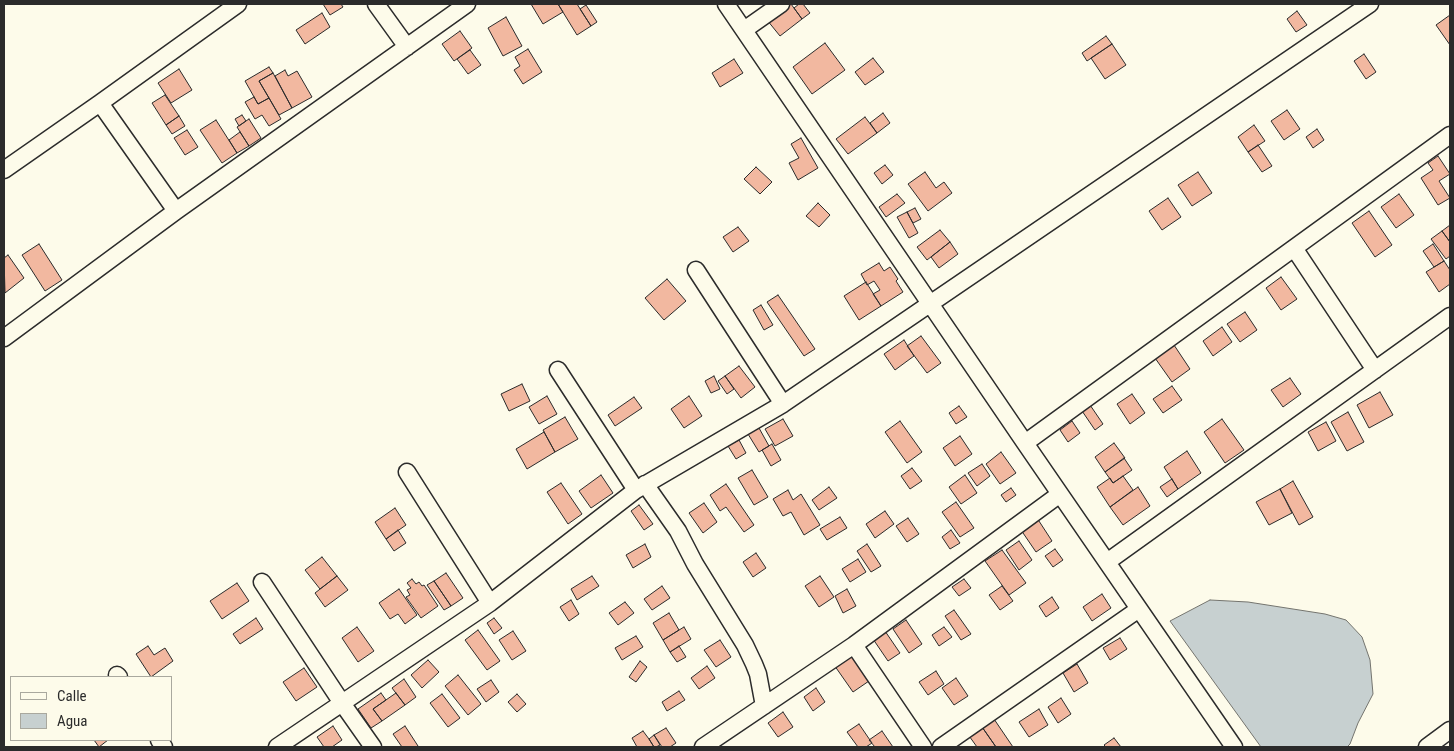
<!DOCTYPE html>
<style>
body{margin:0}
#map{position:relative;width:1454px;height:751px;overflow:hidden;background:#fdfbea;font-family:"Roboto Condensed",sans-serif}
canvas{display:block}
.frame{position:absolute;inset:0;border:5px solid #2b2b2b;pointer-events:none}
.legend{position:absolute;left:10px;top:676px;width:162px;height:65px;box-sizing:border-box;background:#fdfbea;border:1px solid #a9a89e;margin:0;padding:6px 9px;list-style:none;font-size:15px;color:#2b2b2b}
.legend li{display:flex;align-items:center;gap:10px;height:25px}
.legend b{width:25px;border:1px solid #a9a89e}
</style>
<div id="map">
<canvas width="1454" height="751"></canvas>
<div class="frame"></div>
<ul class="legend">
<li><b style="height:6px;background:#fdfbea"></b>Calle</li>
<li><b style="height:14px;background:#c7d0d0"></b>Agua</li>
</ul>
</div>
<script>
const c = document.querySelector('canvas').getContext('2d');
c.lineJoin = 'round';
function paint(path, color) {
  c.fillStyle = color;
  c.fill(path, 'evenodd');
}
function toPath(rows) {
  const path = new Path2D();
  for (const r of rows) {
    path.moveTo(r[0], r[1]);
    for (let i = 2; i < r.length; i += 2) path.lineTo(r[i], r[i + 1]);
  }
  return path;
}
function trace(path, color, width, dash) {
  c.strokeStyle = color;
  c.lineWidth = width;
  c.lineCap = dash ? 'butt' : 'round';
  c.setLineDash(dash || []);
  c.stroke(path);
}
const water = toPath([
 [1210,600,1248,602,1325,614,1346,620,1362,637,1370,660,1373,694,1358,723,1350,744,1347,747,1261,747,1170,621,1210,600]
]);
paint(water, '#c7d0d0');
trace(water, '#74746e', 1);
const building = toPath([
 [323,4,341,4,343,7,330,15,323,4],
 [531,4,558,4,563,12,543,24,531,4],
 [558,4,577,4,591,26,577,35,558,4],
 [789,4,791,4,802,19,780,36,767,20,789,4],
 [799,4,803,4,810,13,802,19,794,8,799,4],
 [586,5,597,22,591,26,580,9,586,5],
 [1297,11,1307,25,1296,32,1287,19,1297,11],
 [322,13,330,27,305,44,296,30,322,13],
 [1450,15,1450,45,1436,25,1450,15],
 [506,17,522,46,503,56,488,28,506,17],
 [460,31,472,48,454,61,442,44,460,31],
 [1106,36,1112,44,1087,61,1082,53,1106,36],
 [825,43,845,70,812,94,793,67,825,43],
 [1112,44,1126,65,1105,79,1091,58,1112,44],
 [528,49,542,72,523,84,514,70,520,66,515,57,528,49],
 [470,50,481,65,468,74,457,59,470,50],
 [1364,54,1376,72,1366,79,1354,61,1364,54],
 [873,58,884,72,865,85,855,72,873,58],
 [734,59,743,73,720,87,712,73,734,59],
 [269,67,273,73,259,81,269,98,258,104,245,81,269,67],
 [179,69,192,90,171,103,158,83,179,69],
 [285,70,288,76,297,71,312,97,292,108,275,76,285,70],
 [273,73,292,108,279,115,259,81,273,73],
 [165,95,179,116,166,125,152,103,165,95],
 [254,97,258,104,269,98,281,119,269,126,262,115,255,119,245,102,254,97],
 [1287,110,1300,129,1284,140,1271,121,1287,110],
 [883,113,890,123,877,133,870,123,883,113],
 [242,115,246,121,239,126,235,119,242,115],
 [179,116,185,126,172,134,166,125,179,116],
 [865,117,877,133,848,154,836,139,865,117],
 [249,119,261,138,249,146,237,127,249,119],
 [216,120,237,153,222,163,200,130,216,120],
 [1254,125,1265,141,1248,152,1238,137,1254,125],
 [1317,129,1324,140,1313,148,1306,137,1317,129],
 [187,130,198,147,185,155,174,138,187,130],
 [240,132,249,146,237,153,229,140,240,132],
 [801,138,818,168,798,180,789,163,799,158,791,144,801,138],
 [1258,145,1272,166,1262,172,1248,152,1258,145],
 [1438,156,1450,174,1439,181,1450,198,1438,205,1421,178,1433,170,1428,163,1438,156],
 [885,165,893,175,882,184,874,173,885,165],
 [756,167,772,182,760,194,744,179,756,167],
 [925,172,936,188,944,182,952,193,928,211,908,184,925,172],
 [1198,172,1212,193,1192,206,1178,185,1198,172],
 [897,194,905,203,886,217,879,207,897,194],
 [1399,194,1414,215,1396,228,1381,207,1399,194],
 [1168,198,1181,217,1162,230,1149,211,1168,198],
 [818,203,830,215,819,227,806,216,818,203],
 [915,208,921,219,913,223,907,212,915,208],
 [1369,211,1392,245,1375,257,1352,223,1369,211],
 [907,212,918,233,909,238,897,217,907,212],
 [1450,225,1450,242,1442,231,1450,225],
 [738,227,749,241,733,252,723,237,738,227],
 [940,230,950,242,927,260,917,247,940,230],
 [1442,231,1450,242,1450,256,1446,259,1431,239,1442,231],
 [950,242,958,254,939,268,931,257,950,242],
 [39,244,62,280,45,291,22,255,39,244],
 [1433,244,1444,261,1434,267,1423,251,1433,244],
 [8,255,24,278,5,293,4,258,8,255],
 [1444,261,1450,270,1450,284,1439,292,1426,272,1444,261],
 [879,263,884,271,890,267,898,279,896,281,903,292,881,306,873,294,880,290,874,281,867,285,861,274,879,263],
 [1281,277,1297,299,1281,310,1266,288,1281,277],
 [667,279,686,301,664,320,645,298,667,279],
 [866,282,881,306,859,320,844,296,866,282],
 [778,295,815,349,804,356,767,302,778,295],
 [761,305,773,325,764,330,753,310,761,305],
 [1245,312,1257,330,1240,342,1227,324,1245,312],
 [1222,327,1232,342,1213,356,1203,341,1222,327],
 [921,336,941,363,927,373,907,346,921,336],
 [904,340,914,356,895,370,884,354,904,340],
 [1174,345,1190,369,1172,382,1155,358,1174,345],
 [739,366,755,387,741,398,725,376,739,366],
 [714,376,720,389,711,393,705,381,714,376],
 [725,376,734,389,727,394,718,381,725,376],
 [1290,378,1301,394,1283,407,1271,390,1290,378],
 [522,384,530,401,509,411,501,394,522,384],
 [1172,386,1182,400,1163,413,1153,399,1172,386],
 [1380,392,1393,415,1369,428,1357,405,1380,392],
 [1132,394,1145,413,1130,424,1117,404,1132,394],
 [547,396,557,414,539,424,529,407,547,396],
 [689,396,702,416,684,428,671,409,689,396],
 [634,397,642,408,615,426,608,415,634,397],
 [1088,402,1103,424,1095,430,1080,408,1088,402],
 [959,406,967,417,956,424,949,413,959,406],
 [1348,412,1364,442,1347,451,1331,422,1348,412],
 [565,417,578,439,555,452,543,430,565,417],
 [783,419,793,436,775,446,765,429,783,419],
 [1222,419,1244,450,1225,463,1204,432,1222,419],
 [900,421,922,452,907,463,885,432,900,421],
 [1072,421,1080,433,1068,442,1060,430,1072,421],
 [1326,422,1336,441,1318,451,1308,432,1326,422],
 [759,428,769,446,759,452,748,434,759,428],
 [544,432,555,452,527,469,516,449,544,432],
 [960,436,972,454,955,466,943,448,960,436],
 [739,440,746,453,736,459,728,446,739,440],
 [1114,443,1125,458,1105,472,1095,457,1114,443],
 [772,444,781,460,771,466,762,450,772,444],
 [1187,451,1201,473,1178,489,1164,467,1187,451],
 [1001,452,1016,473,1000,484,986,464,1001,452],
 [1124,458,1132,470,1113,483,1105,472,1124,458],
 [982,464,990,476,977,486,968,473,982,464],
 [912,468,922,481,910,489,901,476,912,468],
 [752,470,768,497,754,505,738,478,752,470],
 [601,475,613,493,591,508,579,491,601,475],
 [965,475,977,493,961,504,949,487,965,475],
 [1123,476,1133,490,1110,507,1097,487,1110,478,1113,483,1123,476],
 [1172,479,1178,489,1167,497,1160,487,1172,479],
 [1293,481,1313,517,1299,525,1280,489,1293,481],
 [561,483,582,514,568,524,547,492,561,483],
 [726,484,754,525,744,532,726,507,720,511,710,495,726,484],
 [829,487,837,498,819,510,812,500,829,487],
 [1138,487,1150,506,1123,525,1110,507,1138,487],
 [1011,488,1016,495,1006,502,1001,495,1011,488],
 [1280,489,1292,513,1269,525,1256,502,1280,489],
 [788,490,793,500,801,494,820,525,804,535,791,512,783,516,773,499,788,490],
 [956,502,974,528,960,537,942,512,956,502],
 [704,503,717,522,703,533,689,513,704,503],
 [639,505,653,524,644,530,631,511,639,505],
 [395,508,406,525,386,539,375,522,395,508],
 [885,511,894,524,875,538,866,524,885,511],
 [840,517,847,528,827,540,820,529,840,517],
 [908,518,919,534,907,542,896,526,908,518],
 [1037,518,1052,541,1036,552,1021,530,1037,518],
 [398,530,406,543,394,551,386,539,398,530],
 [951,530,960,543,950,549,942,537,951,530],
 [1019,541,1032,560,1019,570,1006,550,1019,541],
 [645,544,651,557,633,568,626,555,645,544],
 [867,544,881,566,871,572,857,551,867,544],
 [1055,549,1063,560,1053,567,1045,556,1055,549],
 [1002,550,1026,583,1009,595,985,561,1002,550],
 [756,553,766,568,753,577,743,562,756,553],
 [322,557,337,576,320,589,305,570,322,557],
 [858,559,866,572,850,582,842,569,858,559],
 [446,573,463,598,451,606,434,581,446,573],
 [337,576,348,590,325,607,315,593,337,576],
 [592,576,599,586,577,600,571,589,592,576],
 [820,576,834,597,819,607,805,586,820,576],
 [412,579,416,584,419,582,422,586,424,585,438,606,421,618,406,597,410,595,407,590,411,588,407,583,412,579],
 [964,579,971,588,959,596,952,587,964,579],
 [434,581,451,606,444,610,427,585,434,581],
 [237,583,249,601,222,619,210,601,237,583],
 [662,586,670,598,652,610,644,599,662,586],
 [1002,586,1013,601,1000,610,989,595,1002,586],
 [399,589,417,615,405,624,398,614,390,619,379,603,399,589],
 [847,589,856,606,843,613,835,596,847,589],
 [1102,594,1111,608,1092,621,1083,607,1102,594],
 [1052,597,1059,608,1046,617,1039,606,1052,597],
 [571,600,579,614,569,621,560,607,571,600],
 [625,602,634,613,618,625,609,613,625,602],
 [954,610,971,634,961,640,945,616,954,610],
 [669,613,679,630,663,640,653,623,669,613],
 [256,618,263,629,240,644,233,634,256,618],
 [494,618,502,628,494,634,487,623,494,618],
 [906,620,922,644,909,653,893,629,906,620],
 [357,627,374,651,358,662,342,638,357,627],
 [684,627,691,639,670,652,663,640,684,627],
 [944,627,952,637,939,646,932,635,944,627],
 [478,630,500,661,487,670,465,640,478,630],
 [513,631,526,651,512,660,499,640,513,631],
 [885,631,900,653,888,661,873,639,885,631],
 [636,636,643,647,622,660,615,648,636,636],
 [1120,638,1127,649,1110,660,1103,648,1120,638],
 [720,640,731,657,716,667,704,650,720,640],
 [148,646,154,655,165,648,173,661,151,677,136,654,148,646],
 [679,646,686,657,677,662,670,652,679,646],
 [848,651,869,681,853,692,832,662,848,651],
 [428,660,439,672,422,688,411,675,428,660],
 [640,661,647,667,636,682,629,677,640,661],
 [1077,664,1088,683,1074,692,1063,673,1077,664],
 [707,666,715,678,699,689,691,678,707,666],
 [304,668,317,687,296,701,283,682,304,668],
 [936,671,944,684,928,695,919,682,936,671],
 [458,675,481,704,468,715,445,686,458,675],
 [956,678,968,696,954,705,942,688,956,678],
 [404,679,416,697,405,705,392,688,404,679],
 [491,680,499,692,486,702,477,689,491,680],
 [816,688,825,702,813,711,804,697,816,688],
 [679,691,685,700,667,711,662,702,679,691],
 [381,693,386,700,373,709,382,721,371,728,358,709,381,693],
 [396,693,405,705,382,721,373,709,396,693],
 [442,694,460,718,448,727,430,703,442,694],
 [517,694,526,704,517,712,508,702,517,694],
 [1061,698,1071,714,1058,723,1048,707,1061,698],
 [1039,709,1048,725,1029,737,1019,722,1039,709],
 [783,712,793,727,778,737,768,723,783,712],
 [994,719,1013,747,996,747,982,727,994,719],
 [859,724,872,743,866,747,858,747,847,732,859,724],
 [980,724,996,747,977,747,967,733,980,724],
 [333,726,342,740,332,747,324,747,317,737,333,726],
 [405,726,418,746,415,747,402,747,393,734,405,726],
 [666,728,676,743,670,747,662,747,654,735,666,728],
 [643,731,649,739,654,747,637,747,632,738,643,731],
 [882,731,893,747,875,747,869,740,882,731],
 [654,735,660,745,656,747,654,747,649,739,654,735],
 [1114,738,1121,747,1106,747,1104,745,1114,738],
 [94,740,108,740,99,747,94,740]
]);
paint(building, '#f2b8a0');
trace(building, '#2b2b2b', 1);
const minor = toPath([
 [376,4,407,47],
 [726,4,1025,443,1234,747],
 [744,30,781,4],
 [100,103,176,211],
 [4,170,100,103,238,4],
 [1294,248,1375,370],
 [696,270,783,404],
 [4,338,176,211,467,4],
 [558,370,636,490],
 [1025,443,1450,135],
 [407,472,490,603],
 [645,484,678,531,695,564,745,645,754,664,758,674,764,706],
 [1107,562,1450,316],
 [262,582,342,703,373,747],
 [854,645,923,747],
 [117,675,119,677],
 [159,740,164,747],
 [277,747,490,603,636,490,783,404,1370,4],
 [703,747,854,645,1060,494],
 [941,747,1139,609],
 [1427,747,1450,730]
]);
trace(minor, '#2b2b2b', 19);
trace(minor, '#fdfbea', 16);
</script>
